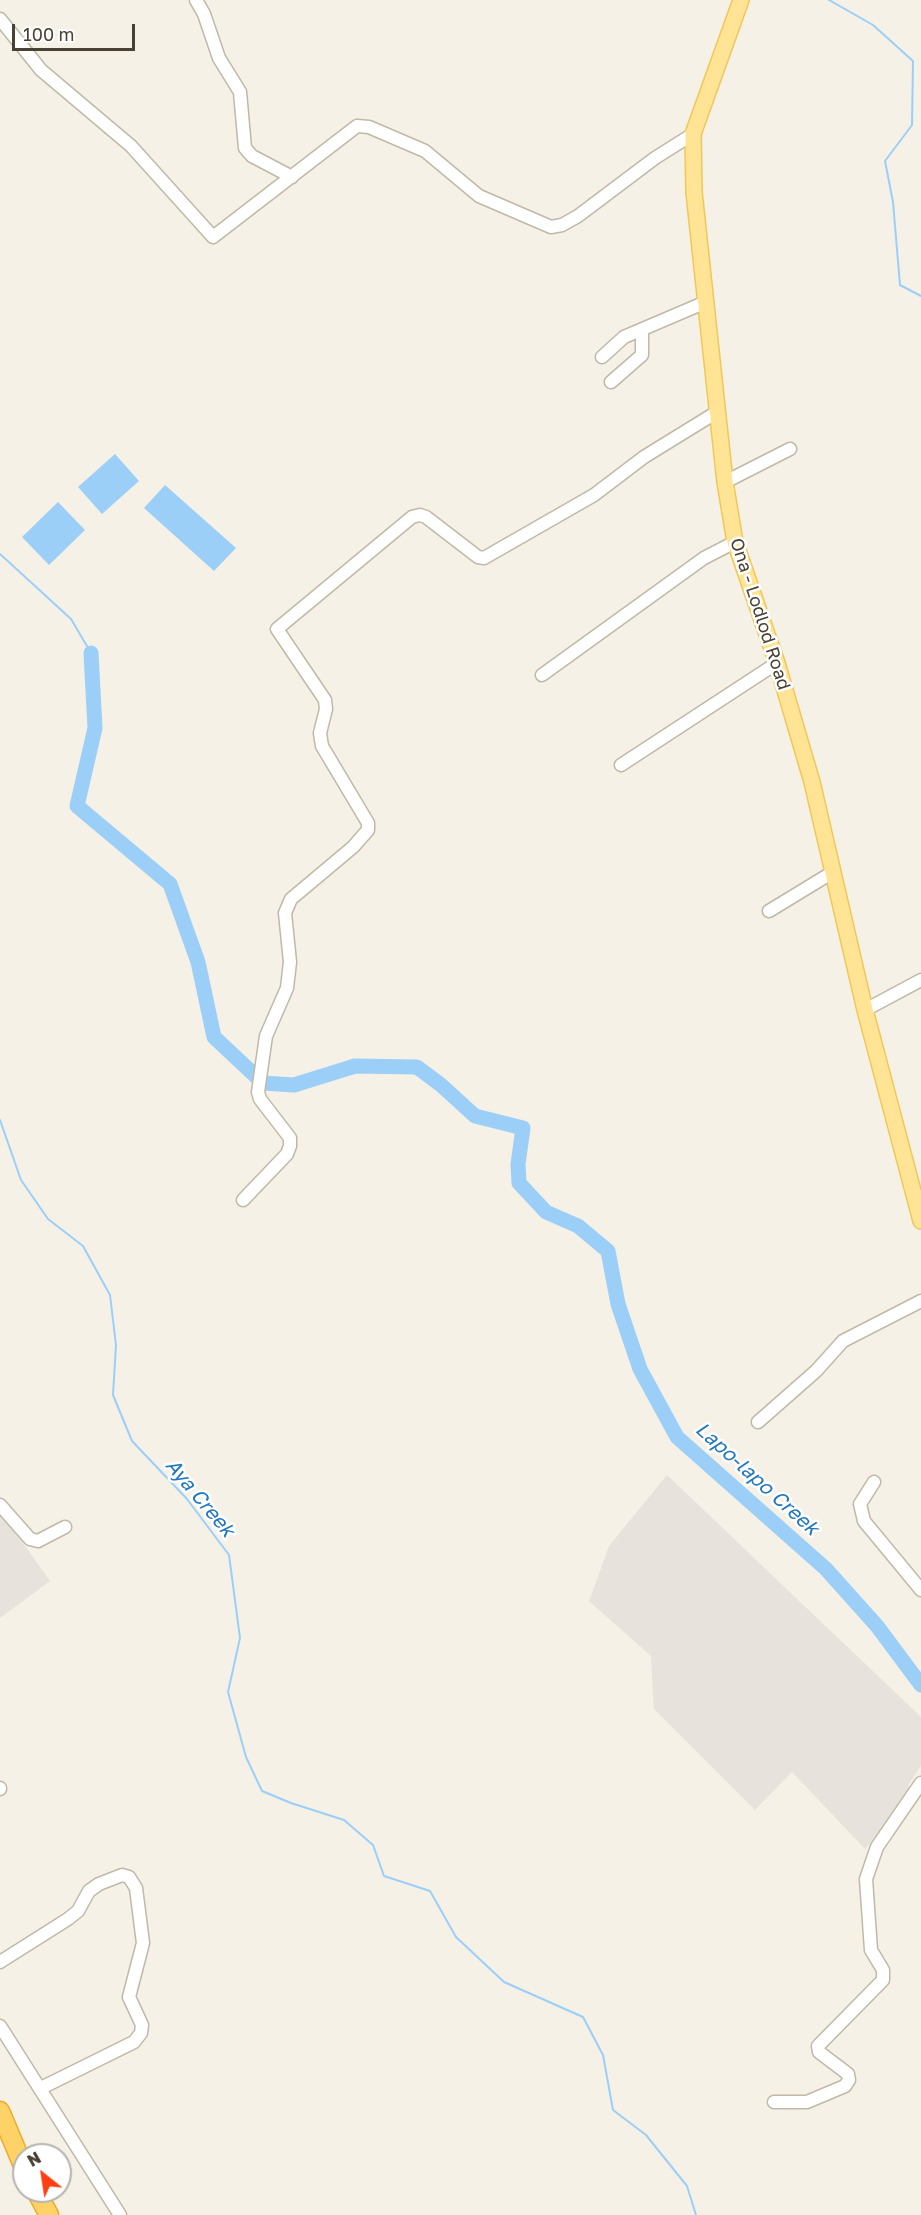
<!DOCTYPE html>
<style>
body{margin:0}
#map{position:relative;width:921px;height:2215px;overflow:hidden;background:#f5f1e6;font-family:"Golos Text",sans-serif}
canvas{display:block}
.north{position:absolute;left:12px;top:2143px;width:60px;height:60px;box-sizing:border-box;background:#fff;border:2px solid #b6b3ae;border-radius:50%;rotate:330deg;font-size:16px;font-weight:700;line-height:24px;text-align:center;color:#484134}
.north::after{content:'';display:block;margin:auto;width:21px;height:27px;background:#ff3f13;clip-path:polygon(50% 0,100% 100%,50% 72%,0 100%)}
.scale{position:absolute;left:12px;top:24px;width:123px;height:27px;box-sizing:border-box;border:3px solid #484134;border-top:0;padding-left:8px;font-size:18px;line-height:21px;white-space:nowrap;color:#484134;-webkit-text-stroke:4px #fff;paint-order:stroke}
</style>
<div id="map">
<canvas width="921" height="2215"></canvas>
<div class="north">N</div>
<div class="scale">100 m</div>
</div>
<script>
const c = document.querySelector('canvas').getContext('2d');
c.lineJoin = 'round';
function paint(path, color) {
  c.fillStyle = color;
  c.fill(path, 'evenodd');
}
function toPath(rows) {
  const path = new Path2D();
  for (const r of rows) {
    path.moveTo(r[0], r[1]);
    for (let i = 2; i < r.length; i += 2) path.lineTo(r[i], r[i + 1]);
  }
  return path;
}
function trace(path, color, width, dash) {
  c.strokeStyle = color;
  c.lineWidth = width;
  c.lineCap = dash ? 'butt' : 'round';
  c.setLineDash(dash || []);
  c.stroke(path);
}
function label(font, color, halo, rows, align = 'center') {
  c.font = font + ' "Golos Text",sans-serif';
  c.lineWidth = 5;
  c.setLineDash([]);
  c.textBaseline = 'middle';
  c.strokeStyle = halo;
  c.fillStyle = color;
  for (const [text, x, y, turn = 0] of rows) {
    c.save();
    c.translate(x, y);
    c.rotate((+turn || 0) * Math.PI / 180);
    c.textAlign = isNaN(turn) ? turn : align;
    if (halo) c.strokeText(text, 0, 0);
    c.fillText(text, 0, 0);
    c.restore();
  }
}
paint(toPath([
 [667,1475,921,1717,921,1766,908,1785,914,1791,865,1849,792,1772,755,1810,654,1709,651,1656,589,1601,609,1546],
 [0,1511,50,1581,0,1618]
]), '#e7e2db');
paint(toPath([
 [115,454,139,481,102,514,78,487],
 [165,485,236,548,214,571,144,508],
 [58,502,85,530,49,565,22,537]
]), '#9ccff8');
trace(toPath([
 [829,0,873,25,913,61,912,125,885,161,893,202,900,285,921,296],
 [0,554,71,619,91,653],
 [0,1120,21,1180,48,1219,83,1246,110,1295,116,1345,113,1395,132,1441,187,1499,229,1555,240,1638,228,1692,246,1757,262,1791,291,1803,344,1820,373,1845,384,1876,430,1891,456,1937,504,1982,583,2017,603,2055,613,2110,646,2135,687,2186,696,2215]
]), '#9ccff8', 2);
trace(toPath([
 [91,653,95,728,77,806,170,884,198,962,214,1037,263,1083,294,1085,355,1066,417,1067,441,1085,475,1116,523,1128,518,1164,519,1183,546,1212,578,1226,608,1251,618,1304,640,1369,677,1437,826,1569,877,1626,921,1685]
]), '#9ccff8', 15);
const minor = toPath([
 [196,0,204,14,219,58,240,92,245,148,252,156,292,177],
 [0,19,41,70,131,146,213,237,357,126,369,127,425,151,479,196,551,227,562,225,578,216,655,158,693,134],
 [602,357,624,337,706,302],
 [611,382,642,355,642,330],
 [725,482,790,449],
 [542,675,704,558,735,542],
 [621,765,777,663],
 [769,911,833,872],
 [865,1010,921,980],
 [243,1200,287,1154,290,1146,290,1138,260,1099,258,1092,266,1036,287,988,290,962,285,913,291,899,353,847,368,830,368,823,322,746,320,733,326,709,325,700,277,629,412,517,420,515,426,517,478,557,484,558,594,495,644,457,717,412],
 [758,1422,816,1371,843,1341,921,1301],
 [874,1482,860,1504,864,1521,921,1590],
 [0,1505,30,1539,38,1541,65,1527],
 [0,1789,0,1788],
 [0,1962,68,1919,78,1911,89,1891,99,1884,122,1875,129,1877,136,1888,143,1943,129,1997,142,2025,141,2033,134,2042,41,2088],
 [0,2026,120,2215],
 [774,2102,807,2102,845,2086,849,2080,848,2074,819,2052,818,2046,883,1980,883,1970,871,1950,866,1879,877,1847,921,1783]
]);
const major = toPath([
 [741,0,693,134,694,192,725,482,735,542,777,663,812,782,865,1010,921,1221]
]);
const highway = toPath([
 [0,2111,24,2168],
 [36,2191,49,2215]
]);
trace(minor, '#c1b9a7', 15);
trace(major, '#f0c859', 18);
trace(highway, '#edab27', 21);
trace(minor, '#fff', 12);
trace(major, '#ffe495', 15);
trace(highway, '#ffd267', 18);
label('18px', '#484134', '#fff', [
 ["Ona - Lodlod Road",760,614,72]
]);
label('italic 20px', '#2277bf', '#fff', [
 ["Lapo-lapo Creek",757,1479,42],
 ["Aya Creek",200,1498,50]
]);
</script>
